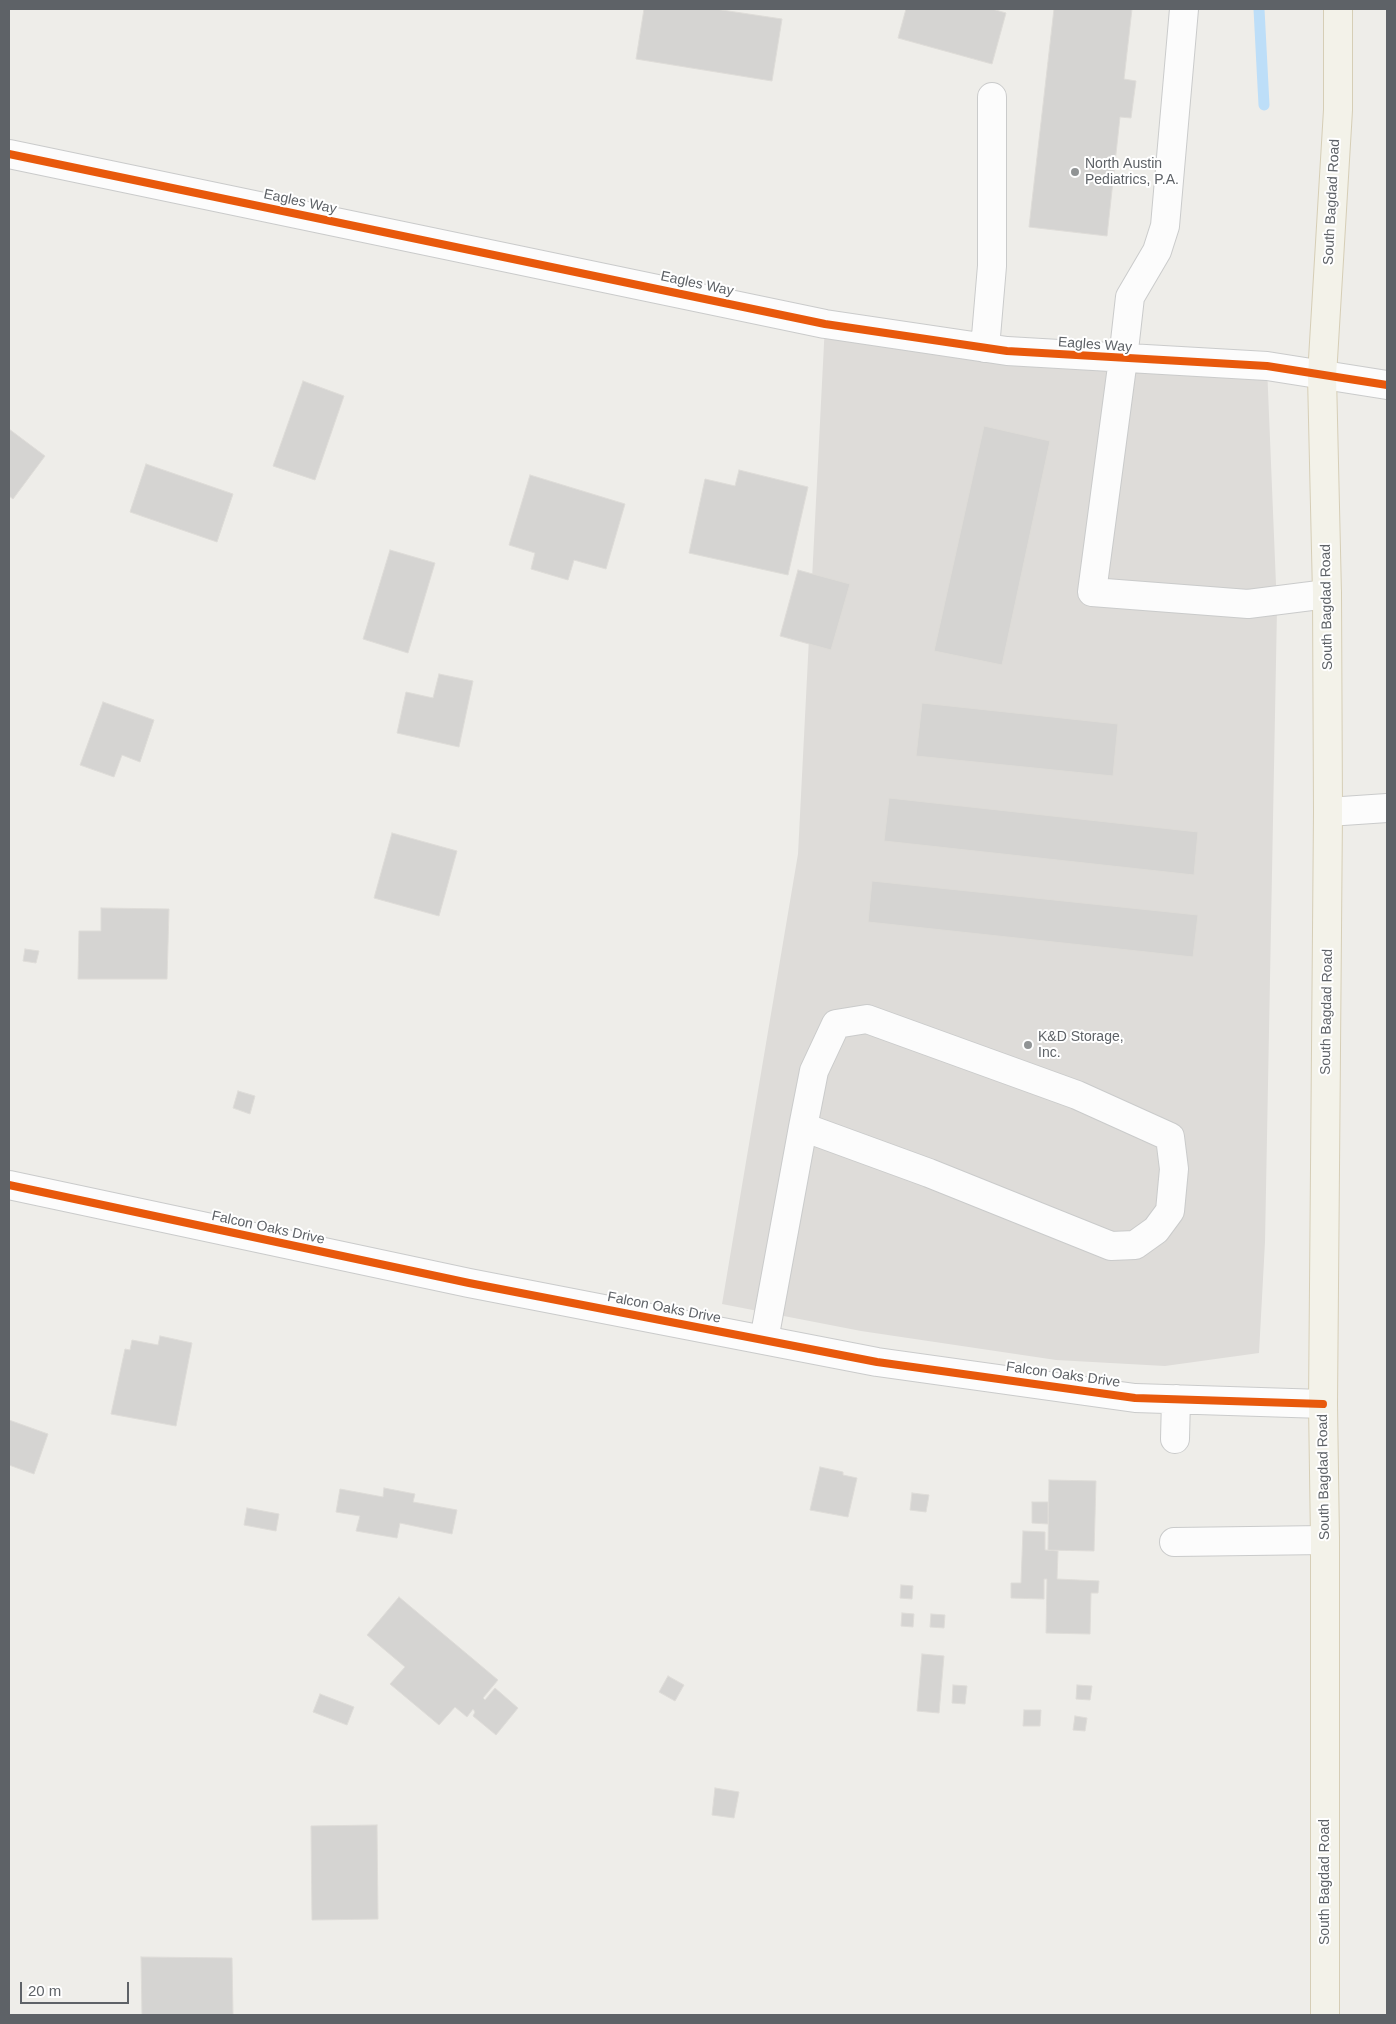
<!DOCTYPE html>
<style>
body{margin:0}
#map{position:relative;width:1396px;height:2024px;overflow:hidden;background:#eeede9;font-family:Helvetica,sans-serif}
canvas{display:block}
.frame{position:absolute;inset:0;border:10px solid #5e6267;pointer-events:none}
.scale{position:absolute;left:20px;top:1982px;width:109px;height:22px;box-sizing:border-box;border:2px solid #5e6267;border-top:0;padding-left:6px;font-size:15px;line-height:18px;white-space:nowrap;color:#5e6267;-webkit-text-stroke:4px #fff;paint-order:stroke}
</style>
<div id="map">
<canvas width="1396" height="2024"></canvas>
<div class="frame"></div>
<div class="scale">20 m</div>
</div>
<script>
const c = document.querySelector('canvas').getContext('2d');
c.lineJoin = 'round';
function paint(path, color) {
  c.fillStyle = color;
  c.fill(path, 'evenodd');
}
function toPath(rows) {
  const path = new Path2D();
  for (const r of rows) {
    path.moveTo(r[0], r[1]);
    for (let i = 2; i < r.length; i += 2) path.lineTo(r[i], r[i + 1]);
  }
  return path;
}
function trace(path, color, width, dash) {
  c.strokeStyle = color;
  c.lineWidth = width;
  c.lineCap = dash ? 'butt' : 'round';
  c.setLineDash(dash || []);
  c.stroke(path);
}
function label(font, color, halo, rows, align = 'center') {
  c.font = font + ' Helvetica,sans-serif';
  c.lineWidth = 4;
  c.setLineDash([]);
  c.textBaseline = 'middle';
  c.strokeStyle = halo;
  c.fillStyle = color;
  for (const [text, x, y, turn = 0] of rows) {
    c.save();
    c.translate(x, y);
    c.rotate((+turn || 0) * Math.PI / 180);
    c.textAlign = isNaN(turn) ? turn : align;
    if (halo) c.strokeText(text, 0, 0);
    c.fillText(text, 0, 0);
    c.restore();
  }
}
paint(toPath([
 [825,324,1267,366,1277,609,1265,1242,1259,1353,1165,1366,1056,1360,861,1331,722,1304,798,854]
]), '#dedcd9');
trace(toPath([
 [1259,9,1264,105]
]), '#bddef8', 11);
const building = toPath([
 [644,9,715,9,782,19,772,81,636,59,644,9],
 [906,9,992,9,1006,13,992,64,898,38,906,9],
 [1054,9,1132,9,1124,79,1136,81,1131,118,1120,117,1107,236,1029,227,1054,9],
 [303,381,344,396,315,480,273,466,303,381],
 [984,426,1050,441,1002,665,934,651,984,426],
 [9,429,45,456,13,499,9,496,9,429],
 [146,464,233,494,217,542,130,512,146,464],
 [739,470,808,487,788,575,689,553,705,479,735,486,739,470],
 [530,475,625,504,606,569,574,560,568,580,531,569,535,553,509,545,530,475],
 [390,550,435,563,408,653,363,639,390,550],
 [798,570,850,584,831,650,780,636,798,570],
 [439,674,473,681,459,747,397,733,406,692,433,698,439,674],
 [103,702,154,720,140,762,122,755,114,777,80,765,103,702],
 [922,703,1118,724,1113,776,916,756,922,703],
 [889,798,1198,832,1194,875,884,841,889,798],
 [392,833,457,851,439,916,374,898,392,833],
 [872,881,1198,915,1193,957,868,922,872,881],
 [101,908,169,909,167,979,78,979,79,931,101,931,101,908],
 [25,949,39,951,36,963,23,961,25,949],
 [238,1091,255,1096,250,1114,233,1108,238,1091],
 [160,1336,192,1343,176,1426,111,1414,125,1349,130,1350,132,1340,158,1345,160,1336],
 [9,1420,48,1434,34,1474,9,1465,9,1420],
 [820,1467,843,1472,843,1475,857,1478,848,1517,810,1510,820,1467],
 [1049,1480,1096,1481,1094,1551,1048,1550,1049,1480],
 [384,1488,415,1494,413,1502,457,1510,452,1534,400,1523,397,1538,356,1531,360,1516,336,1512,340,1489,383,1497,384,1488],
 [912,1493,929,1495,926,1512,910,1510,912,1493],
 [1032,1502,1048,1502,1048,1524,1032,1523,1032,1502],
 [247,1508,279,1514,276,1531,244,1525,247,1508],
 [1023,1531,1045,1532,1045,1550,1058,1551,1057,1579,1099,1581,1098,1593,1091,1593,1090,1634,1046,1633,1047,1579,1044,1579,1044,1599,1011,1598,1011,1583,1021,1583,1023,1531],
 [901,1585,913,1586,912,1599,900,1598,901,1585],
 [399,1597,498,1680,483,1698,485,1700,495,1688,518,1708,496,1735,473,1716,475,1712,473,1709,467,1717,455,1707,439,1725,390,1684,405,1667,367,1635,399,1597],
 [902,1613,914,1614,913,1627,901,1626,902,1613],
 [931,1614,945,1615,944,1628,930,1627,931,1614],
 [922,1654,944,1656,939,1713,917,1711,922,1654],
 [668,1676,684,1685,675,1701,659,1692,668,1676],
 [953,1685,967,1686,965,1704,952,1703,953,1685],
 [1077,1685,1092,1686,1090,1700,1076,1699,1077,1685],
 [320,1694,354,1707,347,1725,313,1712,320,1694],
 [1024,1710,1041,1710,1040,1726,1023,1726,1024,1710],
 [1075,1716,1087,1718,1085,1731,1073,1730,1075,1716],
 [715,1788,739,1792,734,1818,712,1815,715,1788],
 [377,1825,378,1919,312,1920,311,1826,377,1825],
 [141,1957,232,1958,233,2015,142,2015,141,1957]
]);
paint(building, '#d5d4d2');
trace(building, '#dedcd8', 1);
const minor = toPath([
 [1184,9,1165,226,1157,251,1130,297,1123,359,1092,592,1248,604,1327,594],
 [9,154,825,324,1007,351,1267,366,1387,385],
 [985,348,992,266,992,97],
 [1328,812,1387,808],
 [9,1185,469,1283,877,1362,1135,1398,1323,1404],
 [764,1340,803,1127,814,1071,836,1024,867,1019,1077,1095,1170,1137,1174,1169,1170,1211,1156,1230,1135,1245,1111,1246,929,1173,803,1127],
 [1175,1439,1176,1399],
 [1174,1542,1325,1540]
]);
const major = toPath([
 [1325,2015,1325,1540,1323,1404,1328,812,1327,594,1322,376,1338,110,1338,9]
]);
trace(minor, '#cacbcb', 30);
trace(major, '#d6ceb6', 30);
trace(minor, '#fcfcfc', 28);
trace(major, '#f3f2e9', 28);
trace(toPath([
 [9,154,825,324,1007,351,1267,366,1387,385],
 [9,1185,469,1283,877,1362,1135,1398,1323,1404]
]), '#e8590c', 8);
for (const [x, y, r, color] of [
 [1075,172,5,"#909394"],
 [1028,1045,5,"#909394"]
]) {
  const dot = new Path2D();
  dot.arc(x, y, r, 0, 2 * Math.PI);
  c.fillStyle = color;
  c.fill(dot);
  trace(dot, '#fff', 2);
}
label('14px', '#5e6267', '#fff', [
 ["North Austin",1085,164],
 ["Pediatrics, P.A.",1085,180],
 ["K&D Storage,",1038,1037],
 ["Inc.",1038,1053]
], 'left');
label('14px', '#5e6267', '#fff', [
 ["Eagles Way",300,202,12],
 ["South Bagdad Road",1332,202,-87],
 ["Eagles Way",697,284,12],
 ["Eagles Way",1095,345,4],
 ["South Bagdad Road",1327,607,-91],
 ["South Bagdad Road",1327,1012,-89],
 ["Falcon Oaks Drive",268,1228,12],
 ["Falcon Oaks Drive",664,1308,11],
 ["Falcon Oaks Drive",1063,1375,8],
 ["South Bagdad Road",1324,1477,-91],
 ["South Bagdad Road",1325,1882,-90]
]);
</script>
